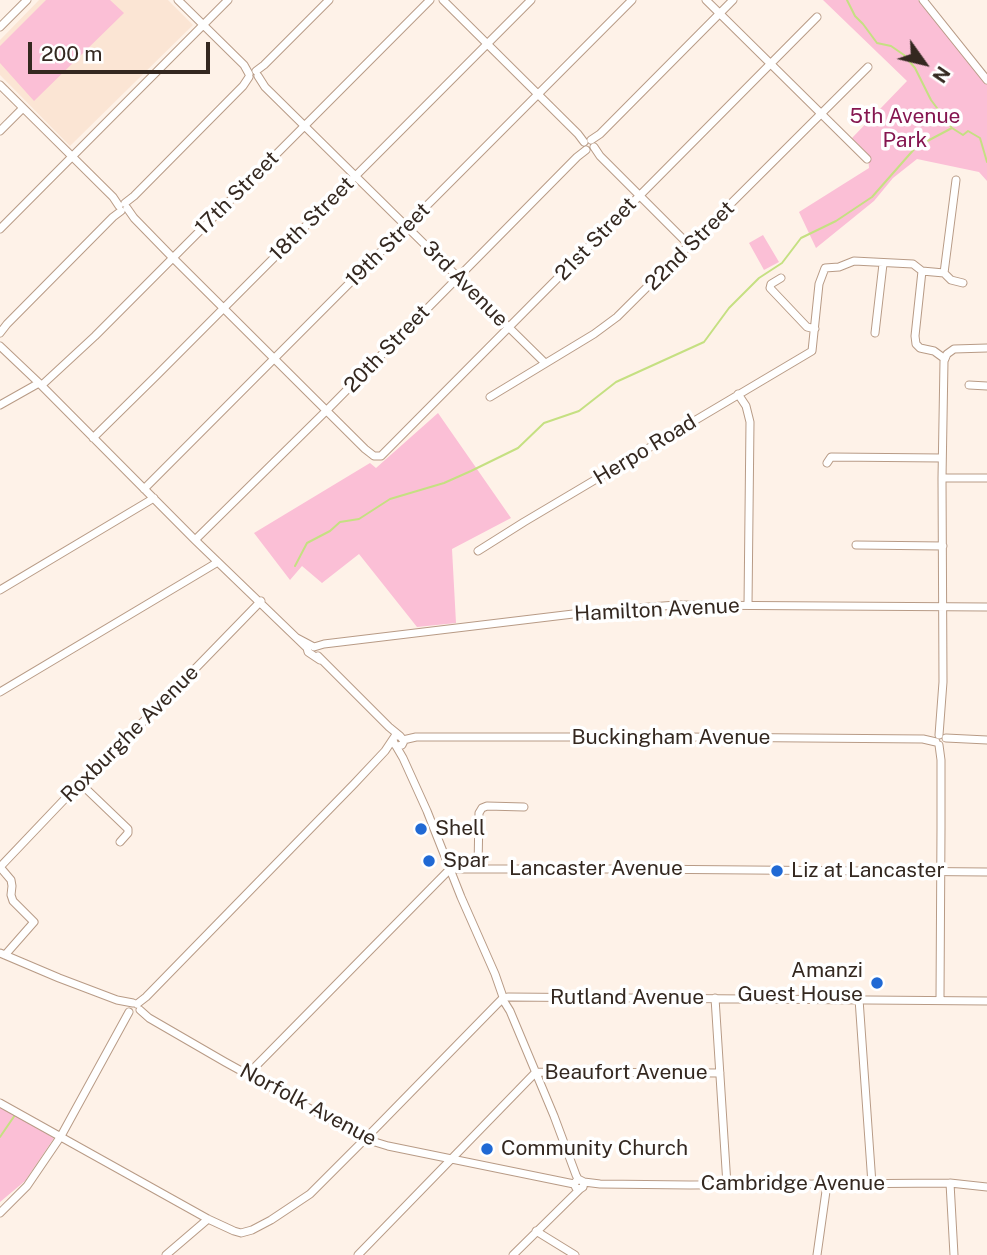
<!DOCTYPE html>
<style>
body{margin:0}
#map{position:relative;width:987px;height:1255px;overflow:hidden;background:#fef2e8;font-family:"Public Sans",sans-serif}
canvas{display:block}
.north{position:absolute;left:889px;top:28px;width:70px;height:70px;-webkit-text-stroke:5px #fff;paint-order:stroke;rotate:124deg;font-size:19px;font-weight:700;line-height:28px;text-align:center;color:#342820}
.north::after{content:'';display:block;margin:auto;width:24px;height:32px;background:#342820;clip-path:polygon(50% 0,100% 100%,50% 72%,0 100%)}
.scale{position:absolute;left:28px;top:42px;width:182px;height:32px;box-sizing:border-box;border:4px solid #342820;border-top:0;padding-left:9px;font-size:21px;line-height:24px;white-space:nowrap;color:#342820;-webkit-text-stroke:5px #fff;paint-order:stroke}
</style>
<div id="map">
<canvas width="987" height="1255"></canvas>
<div class="north">N</div>
<div class="scale">200 m</div>
</div>
<script>
const c = document.querySelector('canvas').getContext('2d');
c.lineJoin = 'round';
function paint(path, color) {
  c.fillStyle = color;
  c.fill(path, 'evenodd');
}
function toPath(rows) {
  const path = new Path2D();
  for (const r of rows) {
    path.moveTo(r[0], r[1]);
    for (let i = 2; i < r.length; i += 2) path.lineTo(r[i], r[i + 1]);
  }
  return path;
}
function trace(path, color, width, dash) {
  c.strokeStyle = color;
  c.lineWidth = width;
  c.lineCap = dash ? 'butt' : 'round';
  c.setLineDash(dash || []);
  c.stroke(path);
}
function label(font, color, halo, rows, align = 'center') {
  c.font = font + ' "Public Sans",sans-serif';
  c.lineWidth = 7;
  c.setLineDash([]);
  c.textBaseline = 'middle';
  c.strokeStyle = halo;
  c.fillStyle = color;
  for (const [text, x, y, turn = 0] of rows) {
    c.save();
    c.translate(x, y);
    c.rotate((+turn || 0) * Math.PI / 180);
    c.textAlign = isNaN(turn) ? turn : align;
    if (halo) c.strokeText(text, 0, 0);
    c.fillText(text, 0, 0);
    c.restore();
  }
}
paint(toPath([
 [39,0,168,0,193,25,70,146,0,75,0,40]
]), '#fbe5d4');
paint(toPath([
 [46,0,110,0,124,13,34,101,0,63,0,46],
 [823,0,918,0,987,85,987,181,979,172,917,159,893,178,874,201,816,248,799,212,869,168,868,154,852,138,907,81],
 [763,235,779,262,764,270,749,243],
 [438,413,511,518,452,549,456,623,417,627,359,554,322,583,302,566,290,580,254,533,370,463,376,468],
 [0,1107,54,1138,25,1181,0,1202]
]), '#fbbfd6');
trace(toPath([
 [847,0,855,16,863,24,877,43,891,46,904,55,915,68,931,100,952,128,963,135,968,131,980,138,987,162],
 [295,566,307,543,330,531,340,522,359,519,390,499,444,483,471,471,518,448,544,423,579,411,616,382,704,342,729,308,759,278,782,263,801,238,836,221,872,197,916,147,952,128],
 [0,1137,15,1115]
]), '#c5e082', 2);
const street = toPath([
 [178,0,244,65,249,74],
 [443,0,578,134,584,142],
 [706,0,867,159],
 [923,0,987,80],
 [0,27,27,0],
 [256,71,264,65,329,0],
 [258,76,265,87,545,363],
 [0,85,113,197,119,206],
 [0,131,23,108],
 [591,140,600,134,733,0],
 [594,147,600,156,690,246],
 [125,203,134,196,243,86,249,77],
 [127,208,134,218,172,257,365,449,374,456,381,456,817,17],
 [0,229,228,0],
 [922,271,915,336,916,344,920,348,934,351,945,359],
 [944,273,951,280,963,283],
 [781,278,771,284,770,288,807,327,815,329],
 [0,333,7,324,113,217,121,211],
 [875,333,883,264],
 [0,346,39,383,195,540,307,648,308,652,320,660],
 [42,385,95,336,430,0],
 [969,385,987,386],
 [738,394,746,406,750,422,748,605],
 [490,397,594,334,617,317,868,67],
 [0,405,39,383],
 [93,438,157,375,531,0],
 [827,463,831,457,942,458],
 [942,478,987,478],
 [144,489,632,0],
 [195,540,327,410,577,157,586,150],
 [856,545,943,546],
 [478,551,524,522,812,351,819,284,825,268,839,267,854,261,913,264,922,271,944,273,956,180],
 [0,590,154,498],
 [297,638,314,647,324,644,598,611,676,605,987,607],
 [318,656,389,727,400,736],
 [0,692,218,562],
 [939,735,943,682,942,478,944,361,947,354,954,349,987,348],
 [946,738,987,740],
 [403,740,416,737,687,737,923,739,936,742],
 [939,745,941,760,941,828,940,999],
 [396,746,403,758,427,811,461,897,495,974,503,997],
 [80,783,128,829,128,833,120,842],
 [0,867,80,783,154,711,261,601],
 [0,867,11,880,12,886,11,895,13,901,34,922,5,955],
 [478,868,479,813,482,808,487,806,524,807],
 [0,953,59,978,117,1000,133,1003],
 [508,997,987,1001],
 [715,998,727,1185],
 [859,999,872,1184],
 [505,1003,510,1011,554,1116,576,1175,578,1179,584,1182,583,1187,580,1189,576,1188,574,1184,578,1179],
 [137,1004,146,997,354,784,385,751,395,736,400,736,404,741,402,745,398,746,395,745,393,740],
 [140,1010,149,1018,225,1062,365,1139,388,1146,574,1184],
 [248,1074,450,869,631,869,987,872],
 [0,1103,208,1219,234,1231,241,1233,252,1230,271,1220,310,1194,365,1139,502,999],
 [584,1182,600,1184,690,1185,950,1183,987,1187],
 [950,1183,954,1255],
 [0,1213,27,1186,61,1136,129,1012],
 [536,1231,575,1255],
 [166,1255,208,1219],
 [358,1255,536,1072,720,1073],
 [513,1255,580,1189],
 [817,1255,827,1184]
]);
trace(street, '#b89b86', 9);
trace(street, '#fff', 7);
for (const [x, y, r, color] of [
 [421,829,7,"#2069d4"],
 [429,861,7,"#2069d4"],
 [777,871,7,"#2069d4"],
 [877,983,7,"#2069d4"],
 [487,1149,7,"#2069d4"]
]) {
  const dot = new Path2D();
  dot.arc(x, y, r, 0, 2 * Math.PI);
  c.fillStyle = color;
  c.fill(dot);
  trace(dot, '#fff', 2.5);
}
label('21px', '#851650', '#fff', [
 ["5th Avenue",905,117],
 ["Park",905,141]
]);
label('21px', '#342820', '#fff', [
 ["17th Street",237,193,-45],
 ["18th Street",312,219,-45],
 ["21st Street",596,239,-46],
 ["19th Street",388,245,-45],
 ["22nd Street",690,246,-45],
 ["3rd Avenue",465,284,45],
 ["20th Street",387,349,-46],
 ["Herpo Road",645,450,-31],
 ["Hamilton Avenue",657,610,-3],
 ["Roxburghe Avenue",130,734,-45],
 ["Buckingham Avenue",671,738],
 ["Lancaster Avenue",596,869],
 ["Rutland Avenue",627,998],
 ["Beaufort Avenue",626,1073],
 ["Norfolk Avenue",308,1105,28],
 ["Cambridge Avenue",793,1184]
]);
label('21px', '#342820', '#fff', [
 ["Shell",435,829],
 ["Spar",443,861],
 ["Liz at Lancaster",791,871],
 ["Amanzi",863,971,"right"],
 ["Guest House",863,995,"right"],
 ["Community Church",501,1149]
], 'left');
</script>
